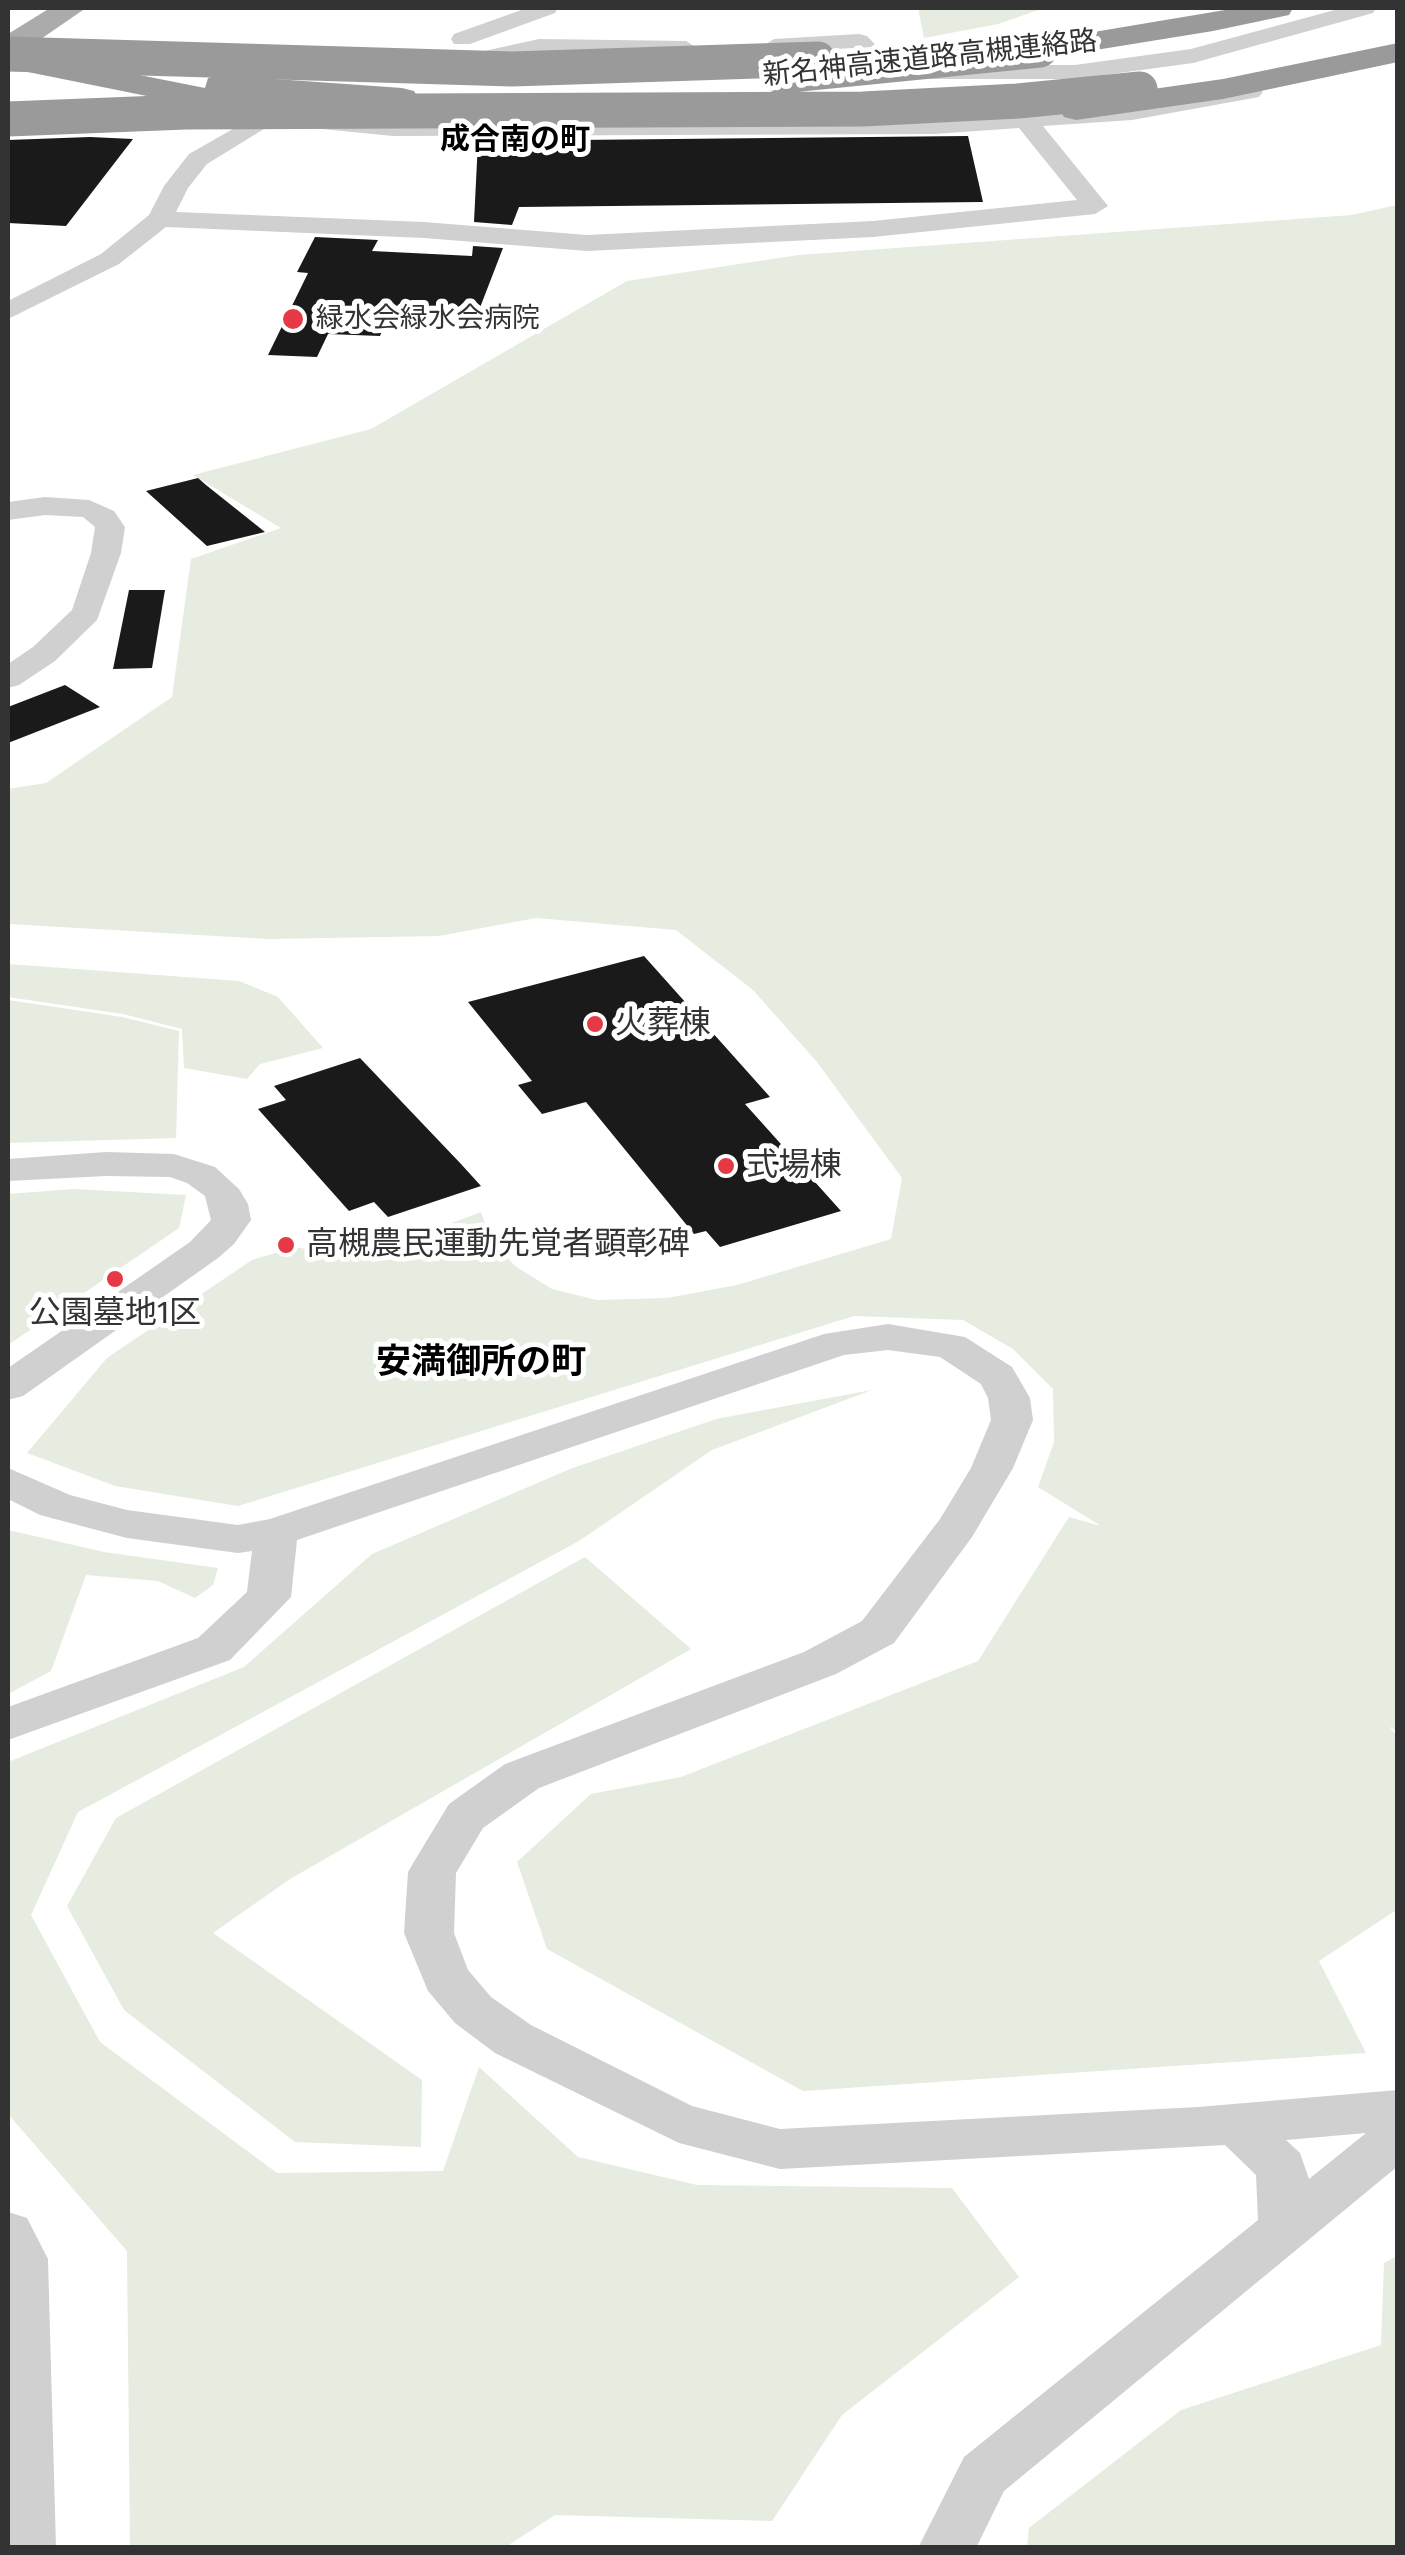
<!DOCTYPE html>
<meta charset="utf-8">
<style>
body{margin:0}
#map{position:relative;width:1405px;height:2555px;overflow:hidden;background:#fff;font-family:"Fira Sans Condensed",sans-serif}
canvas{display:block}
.frame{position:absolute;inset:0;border:10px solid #333;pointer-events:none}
</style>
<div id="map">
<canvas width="1405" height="2555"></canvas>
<div class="frame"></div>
</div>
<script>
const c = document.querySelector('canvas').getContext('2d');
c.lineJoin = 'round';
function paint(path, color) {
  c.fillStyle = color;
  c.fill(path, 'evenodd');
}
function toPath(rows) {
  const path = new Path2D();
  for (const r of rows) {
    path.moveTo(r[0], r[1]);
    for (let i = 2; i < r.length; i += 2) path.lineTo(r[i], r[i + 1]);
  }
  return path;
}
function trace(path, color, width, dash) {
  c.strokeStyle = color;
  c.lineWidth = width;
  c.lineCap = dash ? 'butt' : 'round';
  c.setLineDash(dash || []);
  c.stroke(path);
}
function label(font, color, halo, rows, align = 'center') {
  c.font = font + ' "Fira Sans Condensed","Noto Sans JP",sans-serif';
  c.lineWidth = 10;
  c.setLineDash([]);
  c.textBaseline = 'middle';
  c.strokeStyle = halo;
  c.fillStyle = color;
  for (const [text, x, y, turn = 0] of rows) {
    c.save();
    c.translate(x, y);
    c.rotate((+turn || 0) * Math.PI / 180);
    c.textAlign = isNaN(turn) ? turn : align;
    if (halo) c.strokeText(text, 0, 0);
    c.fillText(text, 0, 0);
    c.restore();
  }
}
paint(toPath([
 [918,8,1044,8,998,24,924,38],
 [1397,205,1397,1732,1389,1726,1397,1736,1398,1909,1319,1961,1366,2053,803,2091,547,1949,517,1862,591,1794,681,1777,978,1661,1069,1517,1101,1526,1038,1487,1054,1442,1053,1389,1013,1349,963,1320,854,1316,238,1506,115,1486,27,1453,107,1358,252,1260,295,1247,358,1258,481,1212,490,1238,515,1266,552,1289,597,1300,667,1298,737,1285,891,1239,902,1178,817,1062,753,990,676,930,536,918,439,936,269,939,8,924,8,789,46,783,172,697,191,559,281,528,193,475,371,429,627,281,799,255,1352,215],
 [8,964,239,981,278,997,323,1048,260,1064,247,1079,184,1068,182,1029,123,1014,8,997],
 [8,1000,122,1017,179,1031,176,1138,8,1143],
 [74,1189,186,1195,179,1228,8,1345,8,1194],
 [872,1390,712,1450,579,1541,78,1812,31,1915,100,2042,277,2173,443,2171,479,2067,578,2157,697,2185,952,2188,1019,2277,842,2415,772,2521,555,2515,504,2548,130,2547,127,2251,8,2114,8,1762,244,1667,372,1554,570,1469,716,1419],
 [8,1530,104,1552,218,1568,213,1585,195,1598,158,1581,86,1575,51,1671,8,1694],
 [585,1557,691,1649,290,1879,213,1933,422,2080,421,2147,295,2142,124,2010,67,1906,116,1818],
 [1397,2256,1397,2547,1027,2547,1029,2528,1181,2410,1381,2345,1384,2263]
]), '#e6ecdf');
paint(toPath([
 [968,136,983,202,519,207,512,225,474,222,478,141],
 [90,137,133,139,66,226,8,223,8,140],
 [315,237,378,240,372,251,472,256,473,246,503,248,476,318,412,313,406,327,384,326,380,336,328,334,317,357,268,355,308,273,297,272],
 [198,478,206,485,265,532,207,546,146,491],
 [129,590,165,590,152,668,113,669],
 [65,685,100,707,8,743,8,707],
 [644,956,770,1097,745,1104,841,1211,720,1247,706,1231,694,1234,586,1102,542,1114,518,1085,532,1081,468,1002],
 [360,1058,461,1164,481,1186,388,1217,374,1202,349,1211,258,1109,286,1100,274,1086]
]), '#1a1a1a');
paint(toPath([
 [527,8,558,8,555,13,470,44,454,44,451,39,454,34,527,8],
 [1342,8,1376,8,1373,13,1193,63,1075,79,889,79,881,77,853,48,774,53,763,46,774,39,859,34,867,36,895,65,1075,65,1191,49,1342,8],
 [539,39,686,41,697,48,686,55,539,53,456,71,444,64,448,59,539,39],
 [1251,85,1263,92,1259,97,1132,120,1043,126,1108,206,1095,214,873,237,587,251,424,238,166,227,119,264,8,319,8,301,101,254,149,215,164,186,189,154,268,109,393,122,934,120,1132,106,1251,85],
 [272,124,393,136,934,134,1019,128,1077,200,873,221,587,235,424,222,176,212,188,188,207,164,272,124],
 [45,497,89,500,114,511,125,527,121,553,97,620,55,661,19,685,8,688,8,664,33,647,72,610,91,553,95,527,83,517,45,515,8,520,8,502,45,497],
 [106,1152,174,1154,215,1167,239,1189,248,1204,251,1220,234,1244,218,1258,23,1396,8,1400,8,1368,190,1242,211,1220,205,1196,187,1183,170,1177,106,1176,8,1181,8,1159,106,1152],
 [888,1324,965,1337,1012,1367,1030,1398,1033,1420,1013,1468,972,1537,894,1643,836,1674,539,1788,483,1828,456,1873,454,1933,468,1970,491,1997,531,2025,692,2106,780,2129,1198,2107,1398,2090,1398,2166,1004,2491,976,2548,918,2548,964,2457,1258,2220,1256,2175,1225,2145,780,2169,679,2143,495,2053,455,2023,428,1991,404,1933,408,1872,415,1860,449,1804,505,1764,804,1652,862,1621,940,1519,971,1468,991,1420,988,1398,981,1384,940,1357,888,1350,844,1355,297,1540,291,1597,230,1660,8,1740,8,1707,198,1638,247,1592,252,1551,238,1553,127,1538,40,1515,8,1499,8,1468,70,1495,127,1510,238,1525,270,1519,824,1334,888,1324],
 [1366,2133,1309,2179,1300,2153,1286,2140,1366,2133],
 [8,2212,27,2218,48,2259,56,2548,8,2548,8,2212]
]), '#d0d0d0');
paint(toPath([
 [50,8,86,8,19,54,8,56,8,34,50,8]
]), '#ababab');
paint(toPath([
 [1237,8,1293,8,1289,15,1213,31,1040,59,1029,57,1024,50,1029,43,1040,41,1237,8],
 [1398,43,1398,62,1223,99,1076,120,1064,117,1060,110,1064,103,1076,100,1223,79,1398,43],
 [8,49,205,88,208,78,219,75,402,88,414,91,418,98,414,105,402,108,249,97,268,101,272,108,268,115,256,118,8,68,8,49]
]), '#9a9a9a');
trace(toPath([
 [8,54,512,69,818,59],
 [780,76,1040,50],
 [8,119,186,112,863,109,1018,101,1140,89]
]), '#9a9a9a', 35);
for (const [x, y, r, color] of [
 [293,319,12,"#e63946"],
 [595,1024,10,"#e63946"],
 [726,1166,10,"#e63946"],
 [286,1245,10,"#e63946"],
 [115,1279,10,"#e63946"]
]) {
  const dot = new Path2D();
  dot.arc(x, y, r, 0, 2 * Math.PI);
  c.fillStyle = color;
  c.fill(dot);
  trace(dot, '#fff', 4);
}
label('28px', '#333', '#fff', [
 ["新名神高速道路高槻連絡路",930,59,-6]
]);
label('28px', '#333', '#fff', [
 ["緑水会緑水会病院",316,319]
], 'left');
label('bold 30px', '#000', '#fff', [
 ["成合南の町",515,141]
]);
label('32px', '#333', '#fff', [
 ["火葬棟",615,1024],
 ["式場棟",746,1166],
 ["高槻農民運動先覚者顕彰碑",306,1245],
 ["公園墓地1区",115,1314,"center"]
], 'left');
label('bold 35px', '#000', '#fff', [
 ["安満御所の町",481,1363]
]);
</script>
